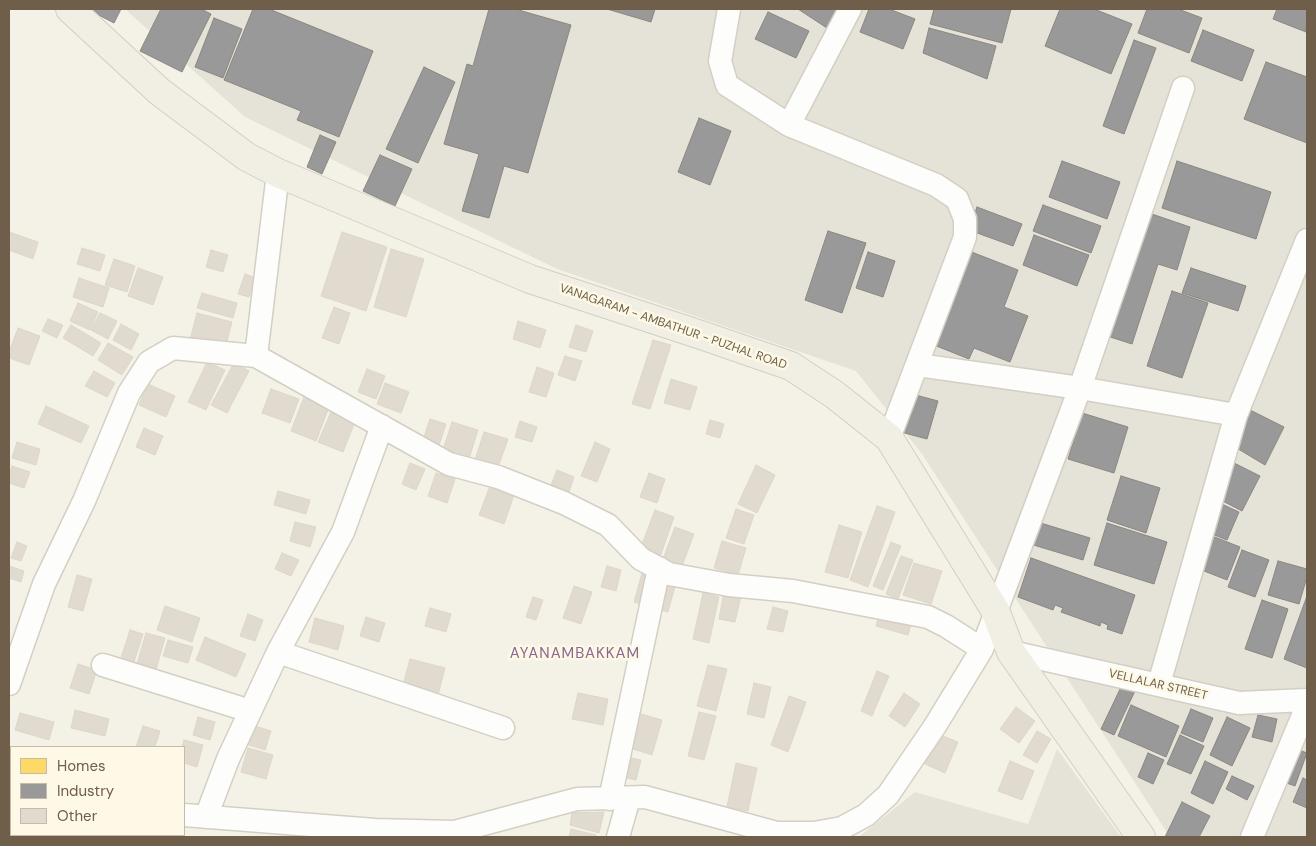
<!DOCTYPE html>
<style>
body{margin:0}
#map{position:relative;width:1316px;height:846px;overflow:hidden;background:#f4f2e6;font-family:"DM Sans",sans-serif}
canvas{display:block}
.frame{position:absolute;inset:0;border:10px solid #6e5e4a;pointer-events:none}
.legend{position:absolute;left:10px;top:746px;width:175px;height:90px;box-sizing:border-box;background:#fdf9e6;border:1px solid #c4bba8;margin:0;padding:6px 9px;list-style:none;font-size:15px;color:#6e5e4a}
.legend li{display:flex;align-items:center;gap:10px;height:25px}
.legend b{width:25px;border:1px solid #c4bba8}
</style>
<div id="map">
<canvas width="1316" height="846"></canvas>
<div class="frame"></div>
<ul class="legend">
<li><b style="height:14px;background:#ffd966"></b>Homes</li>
<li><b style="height:14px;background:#999"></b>Industry</li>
<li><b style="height:14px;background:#e0dacf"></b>Other</li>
</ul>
</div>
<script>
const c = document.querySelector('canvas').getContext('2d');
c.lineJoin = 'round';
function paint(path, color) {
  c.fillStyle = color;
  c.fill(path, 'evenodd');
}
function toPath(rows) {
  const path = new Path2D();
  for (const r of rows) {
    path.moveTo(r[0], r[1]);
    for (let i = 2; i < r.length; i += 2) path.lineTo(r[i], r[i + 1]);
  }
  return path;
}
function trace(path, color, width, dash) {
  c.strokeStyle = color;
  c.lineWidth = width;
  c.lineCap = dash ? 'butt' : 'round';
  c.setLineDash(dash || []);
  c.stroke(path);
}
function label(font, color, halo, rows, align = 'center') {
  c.font = font + ' "DM Sans",sans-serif';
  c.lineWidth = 5;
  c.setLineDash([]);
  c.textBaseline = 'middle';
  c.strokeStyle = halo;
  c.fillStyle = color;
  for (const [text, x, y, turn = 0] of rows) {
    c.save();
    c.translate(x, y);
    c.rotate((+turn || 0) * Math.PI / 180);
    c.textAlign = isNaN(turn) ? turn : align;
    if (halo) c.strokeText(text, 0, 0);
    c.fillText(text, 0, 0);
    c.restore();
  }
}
paint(toPath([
 [125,9,1307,9,1307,837,1170,837,922,454,856,371,557,269,245,117],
 [1057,749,1121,837,859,837,915,792,1028,824]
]), '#e5e2d7');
const homes = toPath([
 [9,810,11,811,11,835,17,835,20,837,9,837,9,810],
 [35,835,99,835,98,837,35,837,35,835]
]);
paint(homes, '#ffd966');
trace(homes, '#d4b45e', 1);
const industry = toPath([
 [87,9,121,9,114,23,87,9],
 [161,9,201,9,211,14,182,72,140,51,161,9],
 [253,9,269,9,373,51,339,137,297,120,301,111,224,80,253,9],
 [489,9,515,9,571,25,528,173,504,166,489,218,462,211,479,154,444,144,467,64,473,66,489,9],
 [607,9,655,9,651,22,607,9],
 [798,9,840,9,830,30,798,9],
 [869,9,889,9,915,19,903,49,860,32,869,9],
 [934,9,1011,9,1002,43,930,24,934,9],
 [1060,9,1094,9,1132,24,1111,74,1045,46,1060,9],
 [1147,9,1178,9,1202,18,1189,53,1138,33,1147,9],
 [1277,9,1307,9,1306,32,1273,19,1277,9],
 [768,12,809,31,796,58,755,39,768,12],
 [214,18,242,29,223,78,195,67,214,18],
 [929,28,996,46,987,79,923,53,929,28],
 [1203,30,1254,50,1242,81,1191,61,1203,30],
 [1134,40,1156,48,1124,134,1103,126,1134,40],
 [1266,62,1307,77,1307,143,1244,119,1266,62],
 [424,67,455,82,418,163,386,149,424,67],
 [699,118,731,131,710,185,678,172,699,118],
 [320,135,336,142,322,174,307,167,320,135],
 [380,155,412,169,395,206,363,191,380,155],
 [1062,161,1120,182,1107,219,1049,197,1062,161],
 [1177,161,1271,192,1256,239,1162,208,1177,161],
 [1043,205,1101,226,1091,253,1033,231,1043,205],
 [977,207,1022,224,1013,246,969,230,977,207],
 [1143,211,1190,227,1177,270,1158,264,1132,344,1104,335,1143,211],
 [828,231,866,243,842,313,805,300,828,231],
 [1034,235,1089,255,1077,286,1023,265,1034,235],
 [969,251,1018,270,1004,307,1028,316,1010,362,974,348,969,359,934,345,969,251],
 [868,252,895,261,883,297,856,288,868,252],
 [1191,268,1246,286,1238,311,1182,293,1191,268],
 [1172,291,1208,303,1182,378,1147,366,1172,291],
 [912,394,938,401,927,439,901,432,912,394],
 [1248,409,1284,427,1265,465,1235,447,1248,409],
 [1082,413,1128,427,1114,473,1068,459,1082,413],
 [1230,461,1260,476,1242,511,1215,497,1230,461],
 [1121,476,1160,488,1146,533,1107,520,1121,476],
 [1215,501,1239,512,1227,540,1207,532,1215,501],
 [1034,521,1090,538,1083,560,1027,543,1034,521],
 [1107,523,1167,542,1154,584,1094,565,1107,523],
 [1207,534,1240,547,1227,580,1194,567,1207,534],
 [1242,550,1269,560,1255,597,1228,587,1242,550],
 [1031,558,1135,595,1122,634,1107,629,1108,625,1101,622,1100,626,1061,612,1063,608,1055,605,1053,610,1018,597,1031,558],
 [1278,561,1307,569,1307,577,1299,604,1268,595,1278,561],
 [1307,596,1307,668,1284,659,1307,596],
 [1262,600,1288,609,1272,658,1245,649,1262,600],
 [1122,685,1135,691,1114,735,1101,729,1122,685],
 [1131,705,1179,726,1166,757,1118,736,1131,705],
 [1191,709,1213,718,1203,742,1181,733,1191,709],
 [1258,715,1277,719,1272,742,1252,737,1258,715],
 [1227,717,1250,728,1232,766,1210,755,1227,717],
 [1180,735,1204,746,1191,774,1167,764,1180,735],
 [1291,747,1307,753,1295,786,1278,780,1291,747],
 [1148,753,1164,760,1153,784,1138,777,1148,753],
 [1205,761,1228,772,1213,804,1191,793,1205,761],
 [1232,776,1254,786,1247,800,1226,789,1232,776],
 [1303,778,1307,780,1307,808,1293,802,1303,778],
 [1182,802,1210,816,1199,837,1165,837,1182,802]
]);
paint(industry, '#999');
trace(industry, '#8c8781', 1);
const building = toPath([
 [9,232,38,242,33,259,9,250,9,232],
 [342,232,387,247,366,311,321,296,342,232],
 [82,248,105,255,100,271,77,264,82,248],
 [391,249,424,259,406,317,374,307,391,249],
 [211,250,228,255,223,272,206,267,211,250],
 [114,259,135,266,127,292,105,285,114,259],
 [138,268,163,277,153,305,128,296,138,268],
 [245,274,256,278,249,297,238,294,245,274],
 [79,278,109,288,103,307,73,297,79,278],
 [202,293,237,303,233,318,197,308,202,293],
 [78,303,98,312,90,330,70,321,78,303],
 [334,307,350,313,339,344,322,338,334,307],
 [100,313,117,321,108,339,91,330,100,313],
 [197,313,232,322,225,349,190,340,197,313],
 [48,319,63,325,57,338,42,331,48,319],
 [518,321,546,330,540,348,513,339,518,321],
 [121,324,139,334,131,350,113,340,121,324],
 [71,325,101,343,93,356,63,338,71,325],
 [576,325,593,331,586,352,569,347,576,325],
 [18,328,40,336,29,365,9,358,9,352,18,328],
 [653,340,671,345,650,409,632,404,653,340],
 [108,343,133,357,122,375,98,360,108,343],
 [565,356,582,361,575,381,558,375,565,356],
 [207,362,225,370,206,410,188,402,207,362],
 [234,363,249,371,227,413,211,405,234,363],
 [537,367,554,373,546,397,529,392,537,367],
 [367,369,385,376,376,399,358,392,367,369],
 [94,371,115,383,107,397,85,386,94,371],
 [671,379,697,387,690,410,664,403,671,379],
 [385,383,409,392,401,413,377,404,385,383],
 [148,384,175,396,166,417,139,405,148,384],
 [271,389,299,399,290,423,262,413,271,389],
 [304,397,329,407,316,441,291,431,304,397],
 [46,406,89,426,81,443,38,424,46,406],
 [331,412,355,422,343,452,318,442,331,412],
 [430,419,446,424,437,451,421,446,430,419],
 [710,420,724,424,720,438,706,434,710,420],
 [520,421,537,427,532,442,515,437,520,421],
 [452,422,478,430,467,465,441,456,452,422],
 [144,428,163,436,155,455,136,447,144,428],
 [484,432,508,439,497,470,474,463,484,432],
 [17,442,40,449,36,465,12,458,17,442],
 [595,442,610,449,597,482,581,476,595,442],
 [410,463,425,469,416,490,402,484,410,463],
 [756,465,775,475,757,513,738,504,756,465],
 [12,466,30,472,24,488,9,483,9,475,12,466],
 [557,470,574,477,569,492,551,485,557,470],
 [436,473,455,479,447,503,428,496,436,473],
 [649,473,665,479,657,503,640,497,649,473],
 [490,486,514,495,504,524,479,515,490,486],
 [278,491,310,500,306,514,274,505,278,491],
 [877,506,895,512,868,587,850,580,877,506],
 [736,509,754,515,744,544,726,538,736,509],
 [655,510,674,517,660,557,640,550,655,510],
 [295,522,316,527,310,547,290,541,295,522],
 [839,525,862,532,848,578,825,572,839,525],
 [675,527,694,534,682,566,663,559,675,527],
 [722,541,746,548,738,575,714,568,722,541],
 [17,542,27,546,21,561,11,558,17,542],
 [891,542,901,546,883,590,873,586,891,542],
 [282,553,299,560,291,576,275,569,282,553],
 [901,556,913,560,898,599,886,594,901,556],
 [914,563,942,571,931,604,903,595,914,563],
 [9,566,24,571,21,582,9,578,9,566],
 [607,566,621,570,616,591,601,587,607,566],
 [642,573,676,583,668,612,634,602,642,573],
 [77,575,92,579,83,611,68,607,77,575],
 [574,586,592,592,581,624,563,618,574,586],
 [724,592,741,596,735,622,719,619,724,592],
 [703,593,719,597,709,643,693,639,703,593],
 [533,597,543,600,536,620,526,617,533,597],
 [165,606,200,618,192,642,157,630,165,606],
 [773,607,788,611,783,632,767,629,773,607],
 [430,608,451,614,446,632,425,626,430,608],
 [881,608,913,617,908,635,876,626,881,608],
 [248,614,263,620,255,641,240,636,248,614],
 [366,617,385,623,379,642,360,636,366,617],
 [315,618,344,626,338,650,309,642,315,618],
 [130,630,143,634,133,665,120,661,130,630],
 [146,633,165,638,155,673,136,667,146,633],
 [205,637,246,654,236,677,196,660,205,637],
 [168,640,193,647,188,663,163,656,168,640],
 [410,659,445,668,438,695,403,685,410,659],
 [78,664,97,670,89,694,70,688,78,664],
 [708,665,727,669,716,711,697,706,708,665],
 [877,671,889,676,872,716,861,711,877,671],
 [754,683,771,687,764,718,747,714,754,683],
 [578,693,608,699,603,725,572,719,578,693],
 [904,693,920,704,905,727,889,716,904,693],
 [789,696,806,702,788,752,771,745,789,696],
 [1016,707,1035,721,1019,743,1000,729,1016,707],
 [75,710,109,719,105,736,71,728,75,710],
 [630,711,662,720,652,755,620,745,630,711],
 [699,712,716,716,704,760,688,756,699,712],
 [20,713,54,722,49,740,15,730,20,713],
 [198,717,215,722,210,740,193,735,198,717],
 [252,725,271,731,265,750,246,744,252,725],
 [143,726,160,731,155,747,136,747,143,726],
 [1037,731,1051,739,1037,763,1023,755,1037,731],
 [938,734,958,742,945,773,925,764,938,734],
 [184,740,203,745,197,767,184,763,184,747,182,747,184,740],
 [248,748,273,755,266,779,241,772,248,748],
 [622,756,641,760,636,780,617,776,622,756],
 [1010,761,1034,771,1022,800,998,791,1010,761],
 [736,763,757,768,748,811,727,807,736,763],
 [604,812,599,833,570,825,572,813,604,812],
 [571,829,596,835,596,837,569,837,571,829]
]);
paint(building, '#e0dacf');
trace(building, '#dcd6c9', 1);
const minor = toPath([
 [729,9,720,61,727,85,789,125,936,185,957,199,965,219,965,237,889,438],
 [789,125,850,9],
 [256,356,449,464,498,477,564,503,608,525,641,559,669,574,729,585,793,591,928,617,946,626,982,649],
 [918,365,1080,388,1236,415,1159,684],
 [1236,415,1307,240],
 [278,652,503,728],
 [1011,652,1239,703,1307,700],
 [103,665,250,711],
 [9,684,44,584,84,501,129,393,149,362,173,348,256,356,278,173],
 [9,783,11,783],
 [610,799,659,568],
 [184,815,375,830,454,832,577,799,645,797,777,833,814,833,842,828,866,815,888,795,935,726,982,649,1080,388,1183,88],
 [206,817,228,759,278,652,343,532,382,426],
 [32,837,32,835],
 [109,837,110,835],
 [618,837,629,798],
 [1252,837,1307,706]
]);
const primary = toPath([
 [70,9,160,92,247,157,278,173,530,279,701,335,791,366,835,395,889,438,995,610,1011,652,1141,837]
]);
trace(minor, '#d4cfc5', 25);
trace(primary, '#d3cec4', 30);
trace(minor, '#fdfdfb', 22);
trace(primary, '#f1eee3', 28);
label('12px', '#6e5e4a', '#fdf9e6', [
 ["VANAGARAM - AMBATHUR - PUZHAL ROAD",673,327,19],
 ["VELLALAR STREET",1158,685,13]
]);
c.letterSpacing = '1px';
label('15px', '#8b6691', '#fdf9e6', [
 ["AYANAMBAKKAM",575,654]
]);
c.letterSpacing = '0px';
</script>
